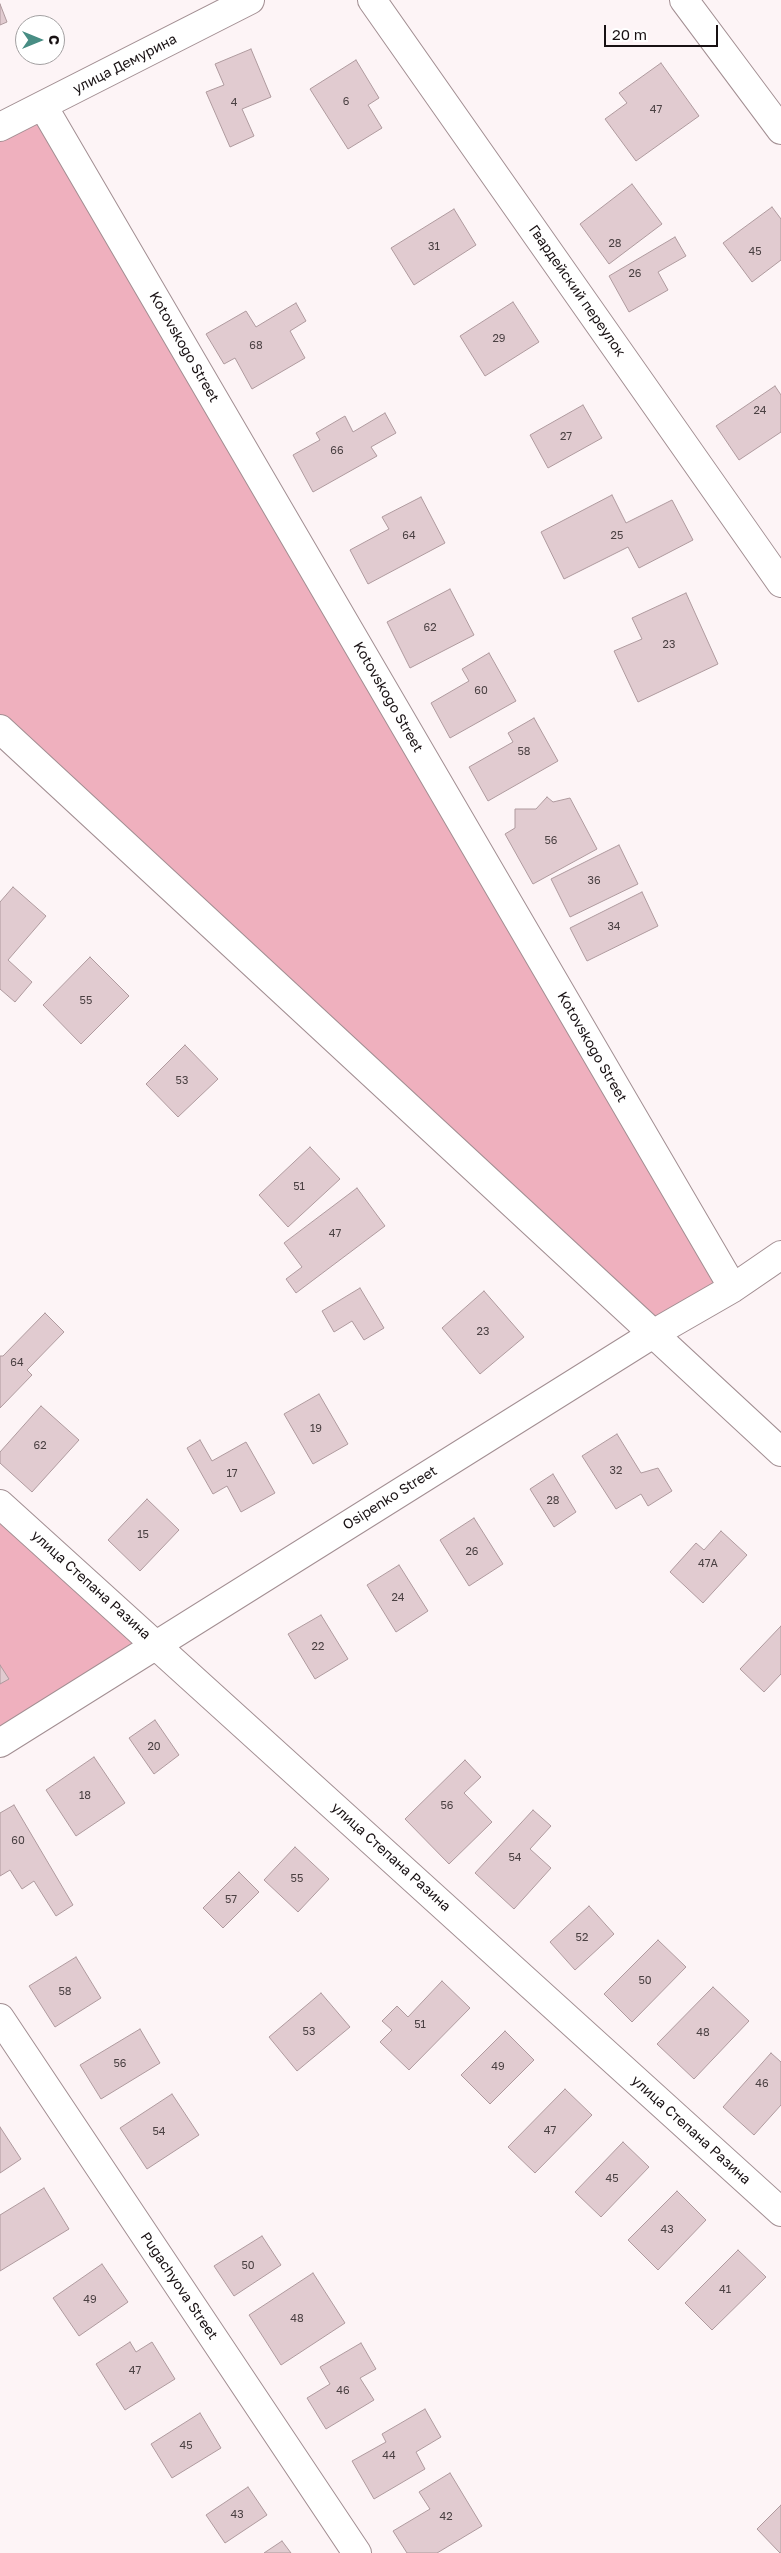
<!DOCTYPE html>
<meta charset="utf-8">
<style>
body{margin:0}
#map{position:relative;width:781px;height:2553px;overflow:hidden;background:#fdf4f6;font-family:"Golos Text",sans-serif}
canvas{display:block}
.north{position:absolute;left:15px;top:15px;width:50px;height:50px;box-sizing:border-box;background:#fff;border:1px solid #a3a0a1;border-radius:50%;rotate:90deg;font-size:14px;font-weight:700;line-height:20px;text-align:center;color:#181113}
.north::after{content:'';display:block;margin:auto;width:18px;height:22px;background:#488d84;clip-path:polygon(50% 0,100% 100%,50% 72%,0 100%)}
.scale{position:absolute;left:604px;top:25px;width:114px;height:22px;box-sizing:border-box;border:2px solid #181113;border-top:0;padding-left:6px;font-size:15px;line-height:18px;white-space:nowrap;color:#181113;-webkit-text-stroke:4px #fff;paint-order:stroke}
</style>
<div id="map">
<canvas width="781" height="2553"></canvas>
<div class="north">С</div>
<div class="scale">20 m</div>
</div>
<script>
const c = document.querySelector('canvas').getContext('2d');
c.lineJoin = 'round';
function paint(path, color) {
  c.fillStyle = color;
  c.fill(path, 'evenodd');
}
function toPath(rows) {
  const path = new Path2D();
  for (const r of rows) {
    path.moveTo(r[0], r[1]);
    for (let i = 2; i < r.length; i += 2) path.lineTo(r[i], r[i + 1]);
  }
  return path;
}
function trace(path, color, width, dash) {
  c.strokeStyle = color;
  c.lineWidth = width;
  c.lineCap = dash ? 'butt' : 'round';
  c.setLineDash(dash || []);
  c.stroke(path);
}
function label(font, color, halo, rows, align = 'center') {
  c.font = font + ' "Golos Text",sans-serif';
  c.lineWidth = 5;
  c.setLineDash([]);
  c.textBaseline = 'middle';
  c.strokeStyle = halo;
  c.fillStyle = color;
  for (const [text, x, y, turn = 0] of rows) {
    c.save();
    c.translate(x, y);
    c.rotate((+turn || 0) * Math.PI / 180);
    c.textAlign = isNaN(turn) ? turn : align;
    if (halo) c.strokeText(text, 0, 0);
    c.fillText(text, 0, 0);
    c.restore();
  }
}
paint(toPath([
 [43,106,733,1288,653,1334,0,729,0,127],
 [0,1504,156,1644,0,1743]
]), '#efb0be');
const building = toPath([
 [0,4,7,22,0,25,0,4],
 [251,49,271,97,242,109,254,136,230,147,206,92,224,85,215,64,251,49],
 [356,60,379,98,368,105,382,128,348,149,310,89,356,60],
 [661,63,699,116,636,161,605,119,627,103,619,93,661,63],
 [632,184,662,224,609,264,580,224,632,184],
 [772,207,781,219,781,260,752,282,723,243,772,207],
 [454,209,476,245,414,285,391,248,454,209],
 [675,237,686,256,658,272,668,290,629,312,609,276,675,237],
 [513,302,539,342,485,376,460,336,513,302],
 [296,303,306,321,290,331,305,358,252,389,235,358,224,364,206,334,246,311,256,327,296,303],
 [775,386,781,395,781,432,739,460,716,426,775,386],
 [583,405,602,438,548,468,530,435,583,405],
 [385,413,396,433,371,447,377,456,313,492,293,455,320,440,316,433,345,416,353,432,385,413],
 [612,495,626,523,672,500,693,540,639,568,628,547,564,579,541,532,612,495],
 [421,497,445,543,368,584,350,550,389,529,382,517,421,497],
 [450,589,474,635,410,668,387,622,450,589],
 [686,593,718,664,638,702,614,651,642,639,632,618,686,593],
 [489,653,516,701,450,738,431,703,469,681,462,669,489,653],
 [534,718,558,761,488,801,469,767,513,742,508,733,534,718],
 [547,797,553,802,570,798,597,849,533,884,505,834,515,828,515,809,536,809,547,797],
 [619,845,638,884,570,917,551,879,619,845],
 [13,887,46,916,8,960,32,982,15,1002,0,989,0,902,13,887],
 [642,892,658,926,587,961,570,928,642,892],
 [90,957,129,996,81,1044,43,1005,90,957],
 [185,1045,218,1079,178,1117,146,1084,185,1045],
 [310,1147,340,1179,288,1227,259,1195,310,1147],
 [357,1188,385,1226,296,1293,286,1279,302,1267,284,1243,357,1188],
 [360,1288,384,1328,364,1340,352,1321,334,1332,322,1311,360,1288],
 [484,1291,524,1337,480,1374,442,1328,484,1291],
 [45,1313,64,1332,27,1370,32,1375,0,1408,0,1356,3,1356,45,1313],
 [319,1394,348,1444,313,1464,284,1414,319,1394],
 [41,1406,79,1440,32,1492,0,1463,0,1452,41,1406],
 [617,1434,641,1473,658,1468,672,1491,648,1506,641,1494,616,1509,582,1456,617,1434],
 [200,1440,212,1461,246,1442,275,1493,241,1512,227,1486,213,1494,187,1448,200,1440],
 [553,1474,576,1512,554,1527,530,1489,553,1474],
 [147,1499,179,1530,140,1571,108,1540,147,1499],
 [474,1518,503,1564,469,1586,440,1540,474,1518],
 [721,1531,747,1555,703,1603,670,1572,696,1543,704,1550,721,1531],
 [399,1565,428,1611,396,1632,367,1585,399,1565],
 [321,1615,348,1659,315,1679,288,1634,321,1615],
 [781,1626,781,1674,764,1692,740,1669,781,1626],
 [0,1665,9,1679,0,1684,0,1665],
 [155,1720,179,1755,154,1774,129,1738,155,1720],
 [94,1757,125,1803,76,1836,46,1790,94,1757],
 [465,1760,481,1777,464,1793,492,1822,449,1864,405,1819,465,1760],
 [14,1805,73,1905,56,1916,34,1881,22,1889,10,1870,0,1876,0,1813,14,1805],
 [533,1810,551,1826,530,1849,551,1868,514,1909,475,1873,533,1810],
 [295,1847,329,1879,298,1912,264,1880,295,1847],
 [239,1872,259,1892,223,1928,203,1908,239,1872],
 [589,1906,614,1934,575,1970,550,1942,589,1906],
 [658,1940,686,1967,632,2022,604,1994,658,1940],
 [76,1957,101,1998,55,2027,29,1986,76,1957],
 [442,1981,470,2008,409,2070,380,2042,392,2030,382,2021,397,2006,408,2017,442,1981],
 [713,1987,749,2021,694,2079,657,2044,713,1987],
 [321,1993,350,2027,297,2071,269,2037,321,1993],
 [140,2029,160,2063,101,2099,80,2065,140,2029],
 [505,2031,534,2060,490,2104,461,2075,505,2031],
 [771,2053,781,2062,781,2105,754,2135,723,2107,771,2053],
 [565,2089,592,2115,535,2173,508,2147,565,2089],
 [172,2094,199,2135,147,2169,120,2128,172,2094],
 [0,2127,21,2159,0,2173,0,2127],
 [623,2142,649,2167,601,2217,575,2192,623,2142],
 [44,2188,69,2229,0,2271,0,2215,44,2188],
 [677,2191,706,2220,658,2270,628,2240,677,2191],
 [262,2236,281,2265,234,2296,214,2266,262,2236],
 [738,2250,766,2277,712,2330,685,2303,738,2250],
 [102,2264,128,2302,79,2336,53,2298,102,2264],
 [313,2273,345,2323,281,2365,249,2315,313,2273],
 [130,2342,136,2352,152,2342,175,2379,125,2410,96,2364,130,2342],
 [361,2343,376,2369,360,2378,374,2400,326,2429,307,2398,330,2384,320,2367,361,2343],
 [425,2409,441,2437,416,2452,425,2469,374,2499,352,2461,386,2442,382,2434,425,2409],
 [200,2413,221,2448,172,2478,151,2444,200,2413],
 [450,2473,482,2526,437,2553,407,2553,393,2531,430,2509,419,2492,450,2473],
 [248,2487,267,2515,225,2543,206,2515,248,2487],
 [781,2505,781,2553,780,2553,757,2529,781,2505],
 [282,2541,291,2553,264,2553,282,2541]
]);
paint(building, '#e1cbd0');
trace(building, '#af9a9e', 1);
const street = toPath([
 [372,0,781,583],
 [684,0,781,130],
 [43,106,733,1288],
 [0,127,250,0],
 [0,729,781,1452],
 [0,1504,781,2212],
 [0,1743,653,1334,733,1288,781,1255],
 [0,2018,357,2553]
]);
trace(street, '#a28e92', 30);
trace(street, '#fff', 28);
label('11px', '#4a4042', null, [
 ["6",346,102],
 ["4",234,103],
 ["47",656,110],
 ["28",615,244],
 ["31",434,247],
 ["45",755,252],
 ["26",635,274],
 ["29",499,339],
 ["68",256,346],
 ["24",760,411],
 ["27",566,437],
 ["66",337,451],
 ["64",409,536],
 ["25",617,536],
 ["62",430,628],
 ["23",669,645],
 ["60",481,691],
 ["58",524,752],
 ["56",551,841],
 ["36",594,881],
 ["34",614,927],
 ["55",86,1001],
 ["53",182,1081],
 ["51",299,1187],
 ["47",335,1234],
 ["23",483,1332],
 ["64",17,1363],
 ["19",316,1429],
 ["62",40,1446],
 ["32",616,1471],
 ["17",232,1474],
 ["28",553,1501],
 ["15",143,1535],
 ["26",472,1552],
 ["47А",708,1564],
 ["24",398,1598],
 ["22",318,1647],
 ["20",154,1747],
 ["18",85,1796],
 ["56",447,1806],
 ["60",18,1841],
 ["54",515,1858],
 ["55",297,1879],
 ["57",231,1900],
 ["52",582,1938],
 ["50",645,1981],
 ["58",65,1992],
 ["51",420,2025],
 ["53",309,2032],
 ["48",703,2033],
 ["56",120,2064],
 ["49",498,2067],
 ["46",762,2084],
 ["47",550,2131],
 ["54",159,2132],
 ["45",612,2179],
 ["43",667,2230],
 ["50",248,2266],
 ["41",725,2290],
 ["49",90,2300],
 ["48",297,2319],
 ["47",135,2371],
 ["46",343,2391],
 ["45",186,2446],
 ["44",389,2456],
 ["43",237,2515],
 ["42",446,2517]
]);
label('14px', '#181113', '#fff', [
 ["улица Демурина",125,64,-27],
 ["Гвардейский переулок",577,291,55],
 ["Kotovskogo Street",184,347,60],
 ["Kotovskogo Street",388,697,60],
 ["Kotovskogo Street",592,1047,60],
 ["Osipenko Street",390,1498,-32],
 ["улица Степана Разина",91,1585,42],
 ["улица Степана Разина",391,1857,42],
 ["улица Степана Разина",691,2130,42],
 ["Pugachyova Street",179,2286,56]
]);
</script>
